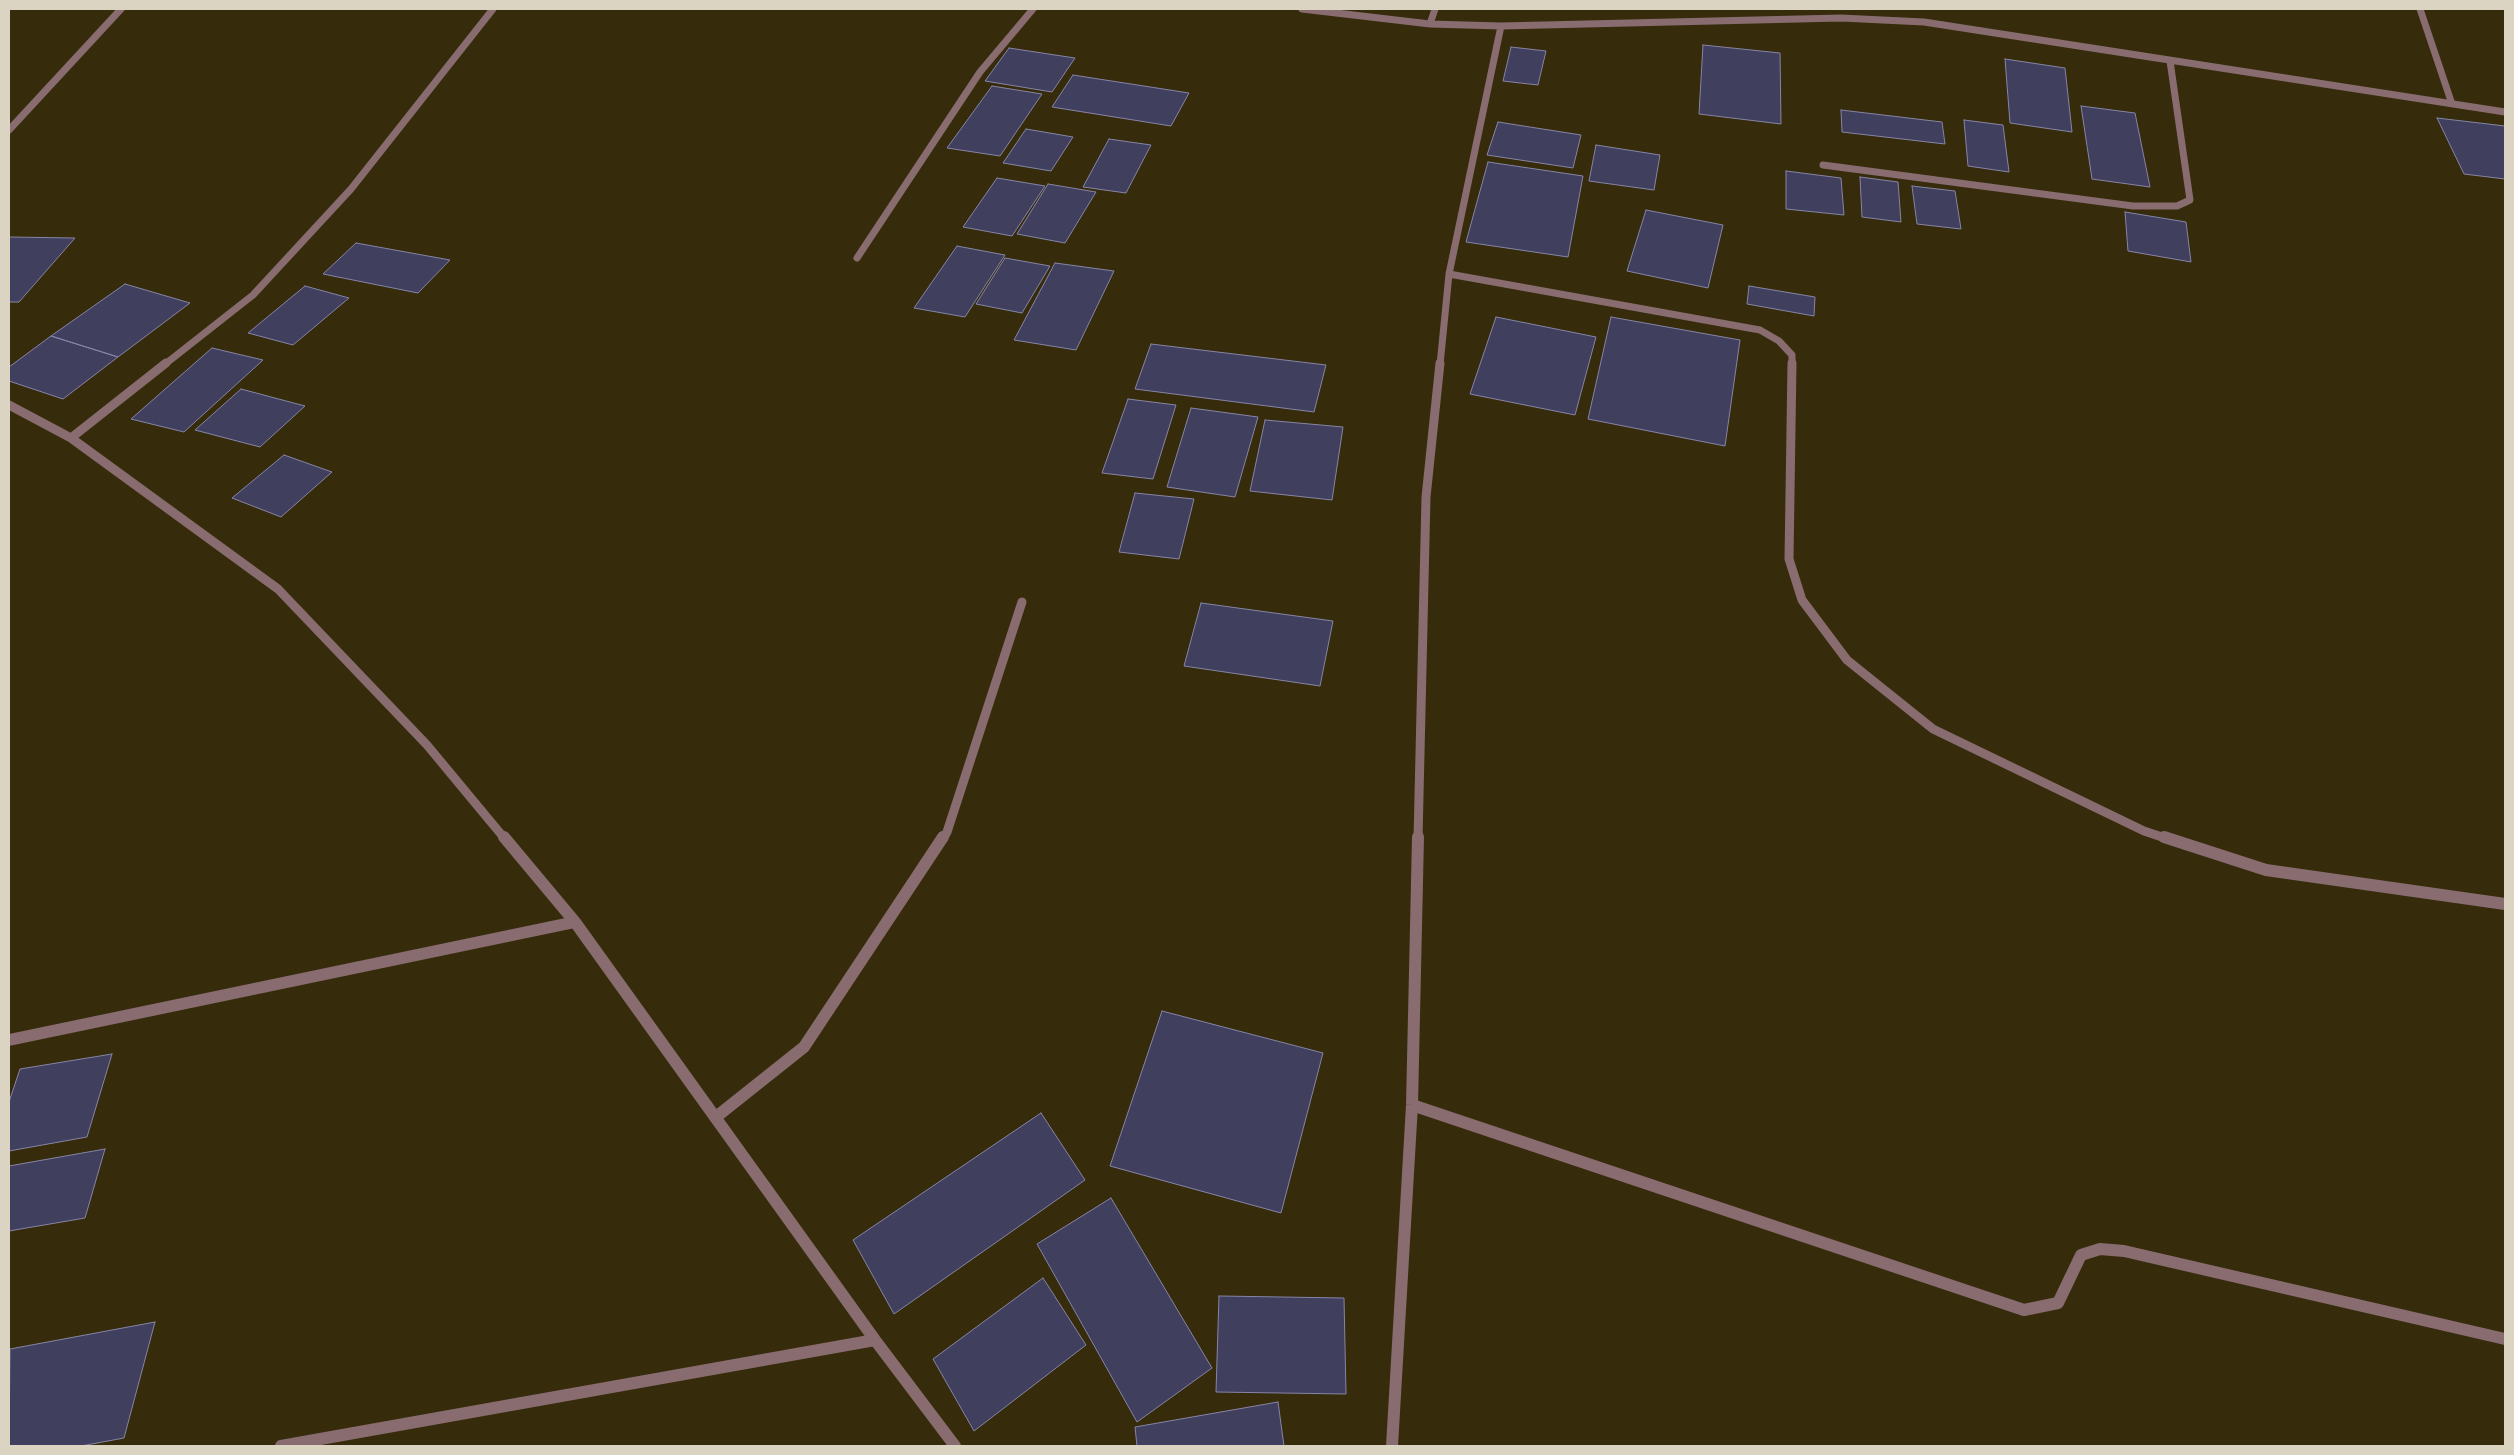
<!DOCTYPE html>
<style>
body{margin:0}
#map{position:relative;width:2514px;height:1455px;overflow:hidden;background:#362b0b;font-family:"Space Grotesk",sans-serif}
canvas{display:block}
.frame{position:absolute;inset:0;border:10px solid #dbd4c2;pointer-events:none}
</style>
<div id="map">
<canvas width="2514" height="1455"></canvas>
<div class="frame"></div>
</div>
<script>
const c = document.querySelector('canvas').getContext('2d');
c.lineJoin = 'round';
function paint(path, color) {
  c.fillStyle = color;
  c.fill(path, 'evenodd');
}
function toPath(rows) {
  const path = new Path2D();
  for (const r of rows) {
    path.moveTo(r[0], r[1]);
    for (let i = 2; i < r.length; i += 2) path.lineTo(r[i], r[i + 1]);
  }
  return path;
}
function trace(path, color, width, dash) {
  c.strokeStyle = color;
  c.lineWidth = width;
  c.lineCap = dash ? 'butt' : 'round';
  c.setLineDash(dash || []);
  c.stroke(path);
}
const building = toPath([
 [1703,45,1780,53,1781,124,1699,114,1703,45],
 [1511,47,1546,51,1538,85,1503,81,1511,47],
 [1009,48,1075,58,1052,92,985,81,1009,48],
 [2005,59,2065,68,2072,132,2010,123,2005,59],
 [1073,75,1189,93,1171,126,1052,107,1073,75],
 [992,86,1042,94,1000,156,947,148,992,86],
 [2081,106,2135,113,2150,187,2092,179,2081,106],
 [1841,110,1942,122,1945,144,1842,132,1841,110],
 [2437,118,2505,126,2505,179,2464,174,2437,118],
 [1964,120,2003,125,2009,172,1968,166,1964,120],
 [1498,122,1581,135,1573,168,1487,155,1498,122],
 [1026,129,1073,137,1051,171,1003,163,1026,129],
 [1109,139,1151,145,1126,193,1083,187,1109,139],
 [1596,145,1660,155,1654,190,1589,181,1596,145],
 [1488,162,1583,176,1568,257,1466,242,1488,162],
 [1786,171,1841,178,1844,215,1786,209,1786,171],
 [1860,177,1898,182,1901,222,1862,217,1860,177],
 [997,178,1045,186,1012,236,963,227,997,178],
 [1048,184,1096,192,1065,243,1017,234,1048,184],
 [1912,186,1955,191,1961,229,1917,224,1912,186],
 [1646,210,1723,225,1708,288,1627,271,1646,210],
 [2125,212,2186,222,2191,262,2128,251,2125,212],
 [9,237,75,238,19,302,9,302,9,237],
 [356,243,450,260,418,293,323,274,356,243],
 [957,246,1005,255,965,317,914,308,957,246],
 [1005,258,1050,266,1022,313,976,304,1005,258],
 [1055,263,1114,271,1076,350,1014,340,1055,263],
 [125,284,190,303,118,357,51,336,125,284],
 [305,286,349,298,293,345,248,333,305,286],
 [1749,286,1815,297,1814,316,1747,304,1749,286],
 [1496,317,1596,337,1575,415,1470,394,1496,317],
 [1611,317,1740,340,1725,446,1588,419,1611,317],
 [51,336,118,357,63,399,9,381,9,367,51,336],
 [1151,344,1326,365,1314,412,1135,389,1151,344],
 [212,348,263,360,184,432,131,419,212,348],
 [241,389,305,406,260,447,195,430,241,389],
 [1128,399,1176,405,1153,479,1102,473,1128,399],
 [1191,408,1258,417,1235,497,1167,487,1191,408],
 [1265,420,1343,427,1332,500,1250,491,1265,420],
 [284,455,332,472,281,517,232,498,284,455],
 [1135,493,1194,499,1179,559,1119,552,1135,493],
 [1201,603,1333,621,1320,686,1184,666,1201,603],
 [1162,1011,1323,1053,1281,1213,1110,1166,1162,1011],
 [112,1054,87,1137,9,1151,9,1102,20,1069,112,1054],
 [1041,1113,1085,1180,894,1314,853,1240,1041,1113],
 [105,1149,85,1218,9,1231,9,1166,105,1149],
 [1111,1198,1212,1368,1137,1422,1037,1244,1111,1198],
 [1043,1278,1086,1345,974,1431,933,1359,1043,1278],
 [1219,1296,1344,1298,1346,1394,1216,1392,1219,1296],
 [155,1322,124,1438,81,1446,9,1446,10,1349,155,1322],
 [1278,1402,1284,1446,1137,1446,1135,1427,1278,1402]
]);
paint(building, '#403f5d');
trace(building, '#8685a7', 1);
trace(toPath([
 [1302,9,1430,24,1501,26,1841,18,1924,22,2505,112],
 [2420,9,2452,104],
 [1430,24,1435,9],
 [9,130,121,9],
 [1823,165,2133,206,2177,206,2190,200,2170,61],
 [857,258,980,72,1033,9],
 [1449,274,1760,330,1779,341,1792,355,1792,365],
 [164,365,253,295,351,189,493,9],
 [1440,365,1449,274,1501,26]
]), '#886c70', 7);
trace(toPath([
 [1792,363,1789,559,1802,600,1847,660,1933,729,2144,831,2168,839],
 [9,405,71,438,278,589,427,745,505,839],
 [71,438,166,363],
 [943,839,947,832,1022,602],
 [1418,839,1426,497,1440,363]
]), '#886c70', 9);
trace(toPath([
 [504,837,575,922,875,1340,955,1446],
 [2164,837,2266,870,2505,904],
 [9,1040,575,922],
 [1412,1105,2024,1310,2058,1303,2081,1255,2100,1249,2124,1251,2505,1339],
 [716,1117,804,1047,943,837],
 [281,1446,875,1340],
 [1392,1446,1412,1105,1418,837]
]), '#886c70', 12);
</script>
